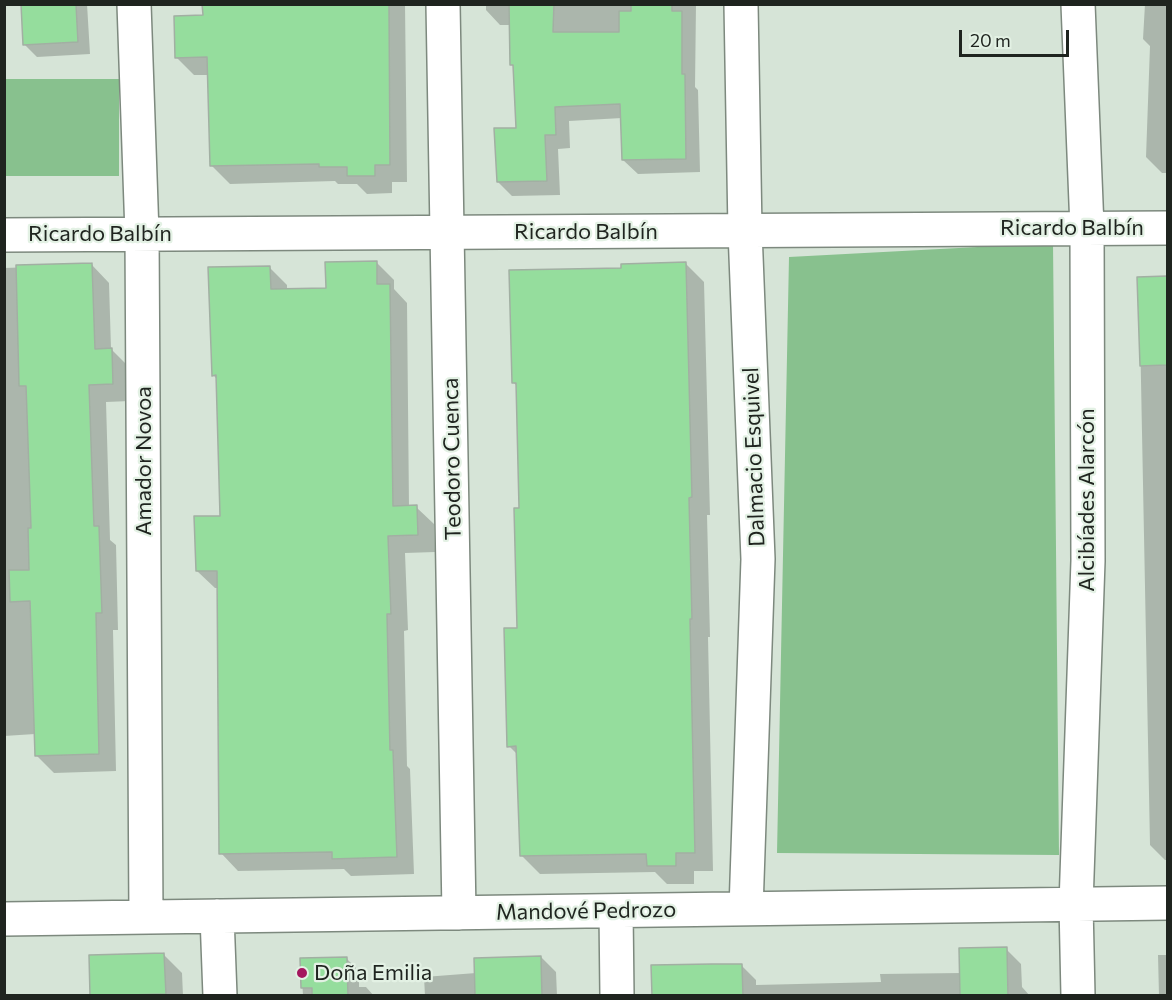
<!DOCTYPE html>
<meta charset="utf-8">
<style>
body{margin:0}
#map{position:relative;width:1172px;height:1000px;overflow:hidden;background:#d6e4d7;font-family:Commissioner,sans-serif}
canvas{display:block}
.frame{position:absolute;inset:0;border:6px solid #1f241f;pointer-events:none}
.scale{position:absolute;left:959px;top:30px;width:110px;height:27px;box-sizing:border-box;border:3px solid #1f241f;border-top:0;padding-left:8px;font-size:18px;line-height:21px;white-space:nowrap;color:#1f241f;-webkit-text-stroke:4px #e3f1e4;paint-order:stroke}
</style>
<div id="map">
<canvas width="1172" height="1000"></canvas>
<div class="frame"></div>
<div class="scale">20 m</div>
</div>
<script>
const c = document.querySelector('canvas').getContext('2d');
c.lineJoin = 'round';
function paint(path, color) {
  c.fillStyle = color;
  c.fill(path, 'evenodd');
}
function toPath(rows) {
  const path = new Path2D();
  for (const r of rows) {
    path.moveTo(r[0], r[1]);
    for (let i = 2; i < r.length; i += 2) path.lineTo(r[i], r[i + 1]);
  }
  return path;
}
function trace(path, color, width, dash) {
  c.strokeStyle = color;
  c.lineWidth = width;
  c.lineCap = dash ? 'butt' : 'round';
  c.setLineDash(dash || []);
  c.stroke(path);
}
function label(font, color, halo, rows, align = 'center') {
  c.font = font + ' Commissioner,sans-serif';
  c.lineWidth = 4.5;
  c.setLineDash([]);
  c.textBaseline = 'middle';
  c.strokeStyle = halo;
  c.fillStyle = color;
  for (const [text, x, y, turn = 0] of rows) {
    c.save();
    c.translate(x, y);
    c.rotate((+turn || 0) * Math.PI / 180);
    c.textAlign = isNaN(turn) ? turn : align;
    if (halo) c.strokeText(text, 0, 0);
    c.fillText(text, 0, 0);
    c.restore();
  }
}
paint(toPath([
 [5,79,119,79,119,176,5,176],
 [1053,243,1059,855,777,853,789,257]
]), '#88c18e');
paint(toPath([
 [22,4,87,4,90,54,37,57,24,44],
 [204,4,405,4,407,182,392,182,392,193,367,194,357,184,338,184,335,181,230,184,212,166,209,75,194,75,176,57,204,16],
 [486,4,696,4,695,87,698,90,700,172,638,174,623,160,622,118,569,121,570,148,558,149,560,195,512,196,498,182,517,129,511,25,500,25,486,10],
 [1145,4,1168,4,1168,173,1162,173,1146,157,1150,46,1143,39],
 [376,262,394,280,394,289,407,303,409,507,416,507,434,524,435,552,405,553,408,630,404,631,407,766,410,769,414,874,351,876,344,869,238,871,221,853,219,588,215,588,197,571,221,517,217,379,213,375,269,267,287,285,287,290,327,290],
 [686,264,704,282,710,515,707,515,710,637,708,637,713,871,694,871,694,884,667,884,655,872,540,874,521,855,518,755,509,746,519,629,521,509,518,387,514,383,623,270],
 [92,265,109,283,111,349,129,367,130,401,106,402,110,540,116,545,118,630,113,630,116,771,54,773,36,755,35,734,4,736,4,268],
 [1139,278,1168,278,1168,860,1165,860,1150,845],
 [1006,949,1021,964,1022,987,1030,996,653,996,741,965,756,980,756,985,881,982,880,974,961,973],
 [164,955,182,973,183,996,91,996],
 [1158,955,1168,955,1168,996,1159,996],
 [541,957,556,972,557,996,425,996,424,977,476,973],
 [346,958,359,971,359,987,366,987,374,996,303,996,301,959]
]), '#0003');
const building = toPath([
 [21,4,76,4,78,42,23,45,21,4],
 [202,4,389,4,390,165,375,165,375,176,347,176,347,167,319,167,319,164,210,166,207,57,175,58,174,16,203,15,202,4],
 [509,4,554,4,553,32,619,32,619,11,631,11,631,4,672,4,672,11,682,11,682,74,685,74,686,159,622,160,620,104,555,107,556,135,545,135,547,181,497,182,494,128,516,128,513,65,510,65,509,4],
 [377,261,377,284,390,284,393,506,417,505,418,535,388,536,391,614,387,614,390,750,393,750,397,857,332,859,332,852,219,854,217,571,196,571,194,516,220,516,216,375,212,376,208,267,270,266,271,289,326,288,325,262,377,261],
 [686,262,692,497,689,498,692,619,690,619,695,853,676,853,676,866,647,866,646,854,520,856,516,746,507,747,504,628,517,628,514,508,519,508,516,383,512,383,509,270,621,268,621,264,686,262],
 [92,263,95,349,112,348,113,384,89,385,94,526,99,526,102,613,96,613,99,754,35,756,30,601,10,602,9,570,29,570,28,528,31,528,26,386,19,386,16,265,92,263],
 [1167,276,1167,365,1140,366,1137,277,1167,276],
 [1007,947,1008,996,960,996,959,948,1007,947],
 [164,953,166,994,90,996,89,955,164,953],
 [541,956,542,996,475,996,474,958,541,956],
 [347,957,348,996,312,996,312,988,301,988,300,958,347,957],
 [712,964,742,964,743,996,652,996,651,965,712,964]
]);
paint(building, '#95dd9d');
trace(building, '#a2afa3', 1.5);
const minor = toPath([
 [134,4,142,234,146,917],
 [443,4,459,913],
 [741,4,745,231,758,559,746,909],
 [4,235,1168,228],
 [616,911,617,996],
 [217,916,220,996],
 [4,919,1168,903],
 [1078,996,1076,904,1088,561,1087,228,1078,4]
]);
trace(minor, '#7d897e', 36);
trace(minor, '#fff', 33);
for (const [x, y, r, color] of [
 [302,973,6,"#a4175e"]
]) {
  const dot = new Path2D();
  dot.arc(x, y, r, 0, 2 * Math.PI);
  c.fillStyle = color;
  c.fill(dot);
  trace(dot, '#e3f1e4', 2);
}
label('22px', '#1f241f', '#e3f1e4', [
 ["Ricardo Balbín",1072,228],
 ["Ricardo Balbín",586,232],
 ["Ricardo Balbín",100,234],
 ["Dalmacio Esquivel",754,457,-92],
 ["Teodoro Cuenca",452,459,-91],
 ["Amador Novoa",144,461,-90],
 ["Alcibíades Alarcón",1087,500,-90],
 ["Mandové Pedrozo",586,911,-1]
]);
label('22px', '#1f241f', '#e3f1e4', [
 ["Doña Emilia",314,973]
], 'left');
</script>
